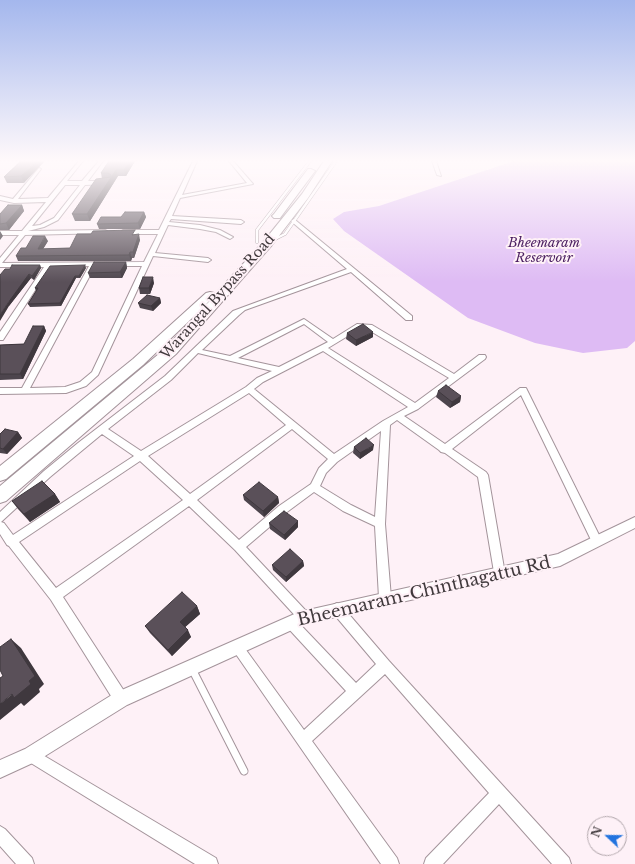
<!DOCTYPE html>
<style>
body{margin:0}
#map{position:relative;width:635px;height:864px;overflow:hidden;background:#fef1f7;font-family:"Libre Baskerville",serif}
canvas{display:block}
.north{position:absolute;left:587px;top:816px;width:40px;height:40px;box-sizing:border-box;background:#fef1f7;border:1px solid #b2a7ac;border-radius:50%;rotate:292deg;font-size:11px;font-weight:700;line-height:16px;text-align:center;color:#40393c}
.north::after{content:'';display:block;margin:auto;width:14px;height:18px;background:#2374df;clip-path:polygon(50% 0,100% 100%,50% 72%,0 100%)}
</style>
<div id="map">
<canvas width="635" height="864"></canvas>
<div class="north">N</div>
</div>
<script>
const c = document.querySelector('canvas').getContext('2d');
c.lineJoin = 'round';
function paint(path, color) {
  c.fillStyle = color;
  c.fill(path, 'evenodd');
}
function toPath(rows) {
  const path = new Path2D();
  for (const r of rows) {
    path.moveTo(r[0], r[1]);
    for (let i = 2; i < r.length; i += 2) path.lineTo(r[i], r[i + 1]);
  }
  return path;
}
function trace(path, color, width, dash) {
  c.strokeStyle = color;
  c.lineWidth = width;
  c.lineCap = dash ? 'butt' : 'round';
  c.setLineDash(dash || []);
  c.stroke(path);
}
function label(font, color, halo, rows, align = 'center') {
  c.font = font + ' "Libre Baskerville",serif';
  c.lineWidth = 4;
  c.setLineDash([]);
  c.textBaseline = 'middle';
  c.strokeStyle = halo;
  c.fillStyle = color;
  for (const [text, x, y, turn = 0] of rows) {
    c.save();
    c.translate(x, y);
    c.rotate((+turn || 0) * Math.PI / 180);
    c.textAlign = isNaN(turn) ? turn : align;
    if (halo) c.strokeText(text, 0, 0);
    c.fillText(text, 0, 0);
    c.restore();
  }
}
paint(toPath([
 [514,161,635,161,635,341,627,348,583,353,535,343,468,318,344,231,333,219,344,212,379,206]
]), '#debbf4');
const serviceFar1 = toPath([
 [273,240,285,234,336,161],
 [257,242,257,230,310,161]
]);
const service = toPath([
 [192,669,244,771]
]);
const minor = toPath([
 [79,161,83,161,67,181,82,181,99,161,103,161,88,181,106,181,109,183,108,184,85,185,58,220,44,227,28,231,105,230,107,231,107,233,25,235,2,263,144,262,158,234,123,234,120,232,123,230,159,230,193,161,197,161,182,195,247,183,229,161,233,161,253,184,180,198,172,216,241,220,244,222,241,224,171,219,169,222,200,225,220,230,233,237,230,239,216,232,200,229,168,225,155,253,208,258,211,260,208,262,153,256,98,375,86,386,66,393,0,394,0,388,22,388,89,266,50,267,3,340,0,340,0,332,44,267,0,267,0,258,19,235,0,235,0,231,22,231,46,202,14,203,0,200,0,196,13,199,39,168,41,169,18,199,48,198,79,161],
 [65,185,80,185,54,218,40,225,32,226,65,185],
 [95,266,142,266,92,372,80,382,65,387,30,388,95,266],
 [432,161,436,161,441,176,437,175,432,161],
 [294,219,412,316,412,320,406,320,351,272,245,310,239,315,202,350,230,356,304,319,333,339,357,324,372,325,454,374,479,355,485,355,486,357,485,359,418,409,404,416,445,444,520,388,526,388,602,541,601,544,597,546,593,544,521,395,452,449,486,472,488,475,505,574,503,578,499,579,495,578,478,477,445,453,441,452,439,450,397,420,390,425,385,524,391,598,389,602,385,604,381,602,379,598,375,526,343,511,314,492,287,512,246,547,308,613,310,617,308,621,304,623,300,621,235,550,189,506,63,597,126,694,128,699,126,704,121,706,116,704,51,600,9,546,7,545,0,534,0,512,44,471,78,443,165,376,233,311,241,308,347,269,292,222,291,221,294,219],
 [304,324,328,342,279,367,238,358,304,324],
 [361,328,367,329,449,378,415,403,328,348,361,328],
 [323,351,408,407,383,421,334,454,254,389,263,382,323,351],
 [198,353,272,371,257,378,246,387,141,451,108,429,171,380,198,353],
 [249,393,286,425,190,494,148,456,249,393],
 [292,429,328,459,319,468,311,484,279,506,239,540,197,500,292,429],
 [381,431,375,517,351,505,320,486,326,473,337,462,381,431],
 [102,434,134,456,13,535,4,523,1,522,50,477,102,434],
 [140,461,183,500,56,588,19,542,140,461],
 [337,603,341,605,389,661,569,858,571,864,552,864,499,804,443,864,424,864,426,858,489,793,385,674,312,741,397,858,399,864,381,864,231,647,233,643,237,641,241,643,304,730,346,691,287,627,285,623,287,619,291,617,295,619,356,683,376,664,333,613,331,609,333,605,337,603],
 [31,748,216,858,218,864,195,864,26,760,24,755,26,750,31,748],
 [0,826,5,829,32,858,34,864,16,864,0,846,0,826]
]);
const tertiary = toPath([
 [635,517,635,528,560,566,305,624,127,705,37,761,0,778,0,760,25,749,115,693,299,612,558,554,635,517]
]);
const trunk = toPath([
 [324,161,332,161,308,198,272,245,176,354,6,501,0,503,0,486,166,348,264,241,302,194,324,161],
 [308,169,311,169,315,171,280,218,274,218,272,216,274,214,308,169],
 [210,292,214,293,216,295,214,297,143,365,6,479,0,481,0,466,133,359,206,293,210,292]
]);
trace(serviceFar1, '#a4949b', 3.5);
trace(service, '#a4949b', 9);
trace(minor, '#a4949b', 2);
trace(tertiary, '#a4949b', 2);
trace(trunk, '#a4949b', 2);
trace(serviceFar1, '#fff', 2.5);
trace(service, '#fff', 7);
paint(minor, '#fff');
paint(tertiary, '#fff');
paint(trunk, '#fff');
paint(toPath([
 [21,161,24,183,7,183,4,177],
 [109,161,135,161,126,176,118,176,90,221,75,221,72,214,102,179,101,173],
 [22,205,24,211,9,230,0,230,0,214],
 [144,212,146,217,140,229,99,229,97,224],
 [136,235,140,240,134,258,132,258,131,261,18,261,16,256,26,248,48,241,43,249,70,248],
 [126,262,127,268,122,278,90,278,88,273],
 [40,265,41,268,34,280,31,278,9,306,10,269],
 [86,268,80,278,76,278,61,306,30,307,28,304,36,291,35,288],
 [154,283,150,294,140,294,139,288],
 [160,298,161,303,153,311,140,308,138,303],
 [44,326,46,331,23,379,0,380,0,345,24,344],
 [347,333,373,337,356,346,346,339],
 [438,391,461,396,460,402,450,408,436,397],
 [18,432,22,438,7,454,0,453,0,434],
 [354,447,373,450,360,459,353,453],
 [55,494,60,502,30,522,18,509,12,501],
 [243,495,278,497,279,503,264,517,244,500],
 [269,523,298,527,285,540,270,529],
 [303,561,304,566,286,582,273,570,272,565],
 [197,606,200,614,185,627,191,637,172,656,150,633,145,626]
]), '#4d454d');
paint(toPath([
 [37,161,45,161,24,183,21,176],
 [130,161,135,161,126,176,124,170],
 [116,170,118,176,90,221,87,214],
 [22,205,24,211,9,230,6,223],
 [144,212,146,217,140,229,138,223],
 [0,231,3,236,0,240],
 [139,234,140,240,134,258,133,252],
 [45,236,48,241,40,254,38,249],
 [130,252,132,258,131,261,129,255],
 [126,262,127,268,122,278,120,272],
 [40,265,41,268,34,280,32,276],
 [85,265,86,268,80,278,79,276],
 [29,274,31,278,9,306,0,321,0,315,8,303],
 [75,276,76,278,61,306,60,303],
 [153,277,154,283,150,294,149,288],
 [160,298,161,303,153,311,151,306],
 [44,326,46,331,23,379,20,374],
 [373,332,373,337,356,346,356,340],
 [461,396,460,402,450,408,452,402],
 [18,432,22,438,7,454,3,449],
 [374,445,373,450,360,459,360,453],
 [55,494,60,502,30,522,24,514],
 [278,497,279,503,264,517,263,511],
 [298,521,298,527,285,540,284,535],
 [303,561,304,566,286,582,286,577],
 [197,606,200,614,183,629,180,622],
 [188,630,191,637,172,656,168,650],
 [11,639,21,648,44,684,39,689,40,692,24,706,21,703,0,720,0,704,29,681]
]), '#3f383e');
const building = toPath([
 [21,161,37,161,21,176,4,177,21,161],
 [109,161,130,161,124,170,116,170,87,214,72,214,96,179,111,177,111,175,108,173,101,173,109,161],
 [8,205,22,205,6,223,0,224,0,214,8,205],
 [125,212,144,212,138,223,97,224,101,217,121,217,125,212],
 [135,230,132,235,139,234,133,252,130,252,129,255,16,256,21,248,26,248,33,236,45,236,38,249,70,248,77,234,91,234,93,231,135,230],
 [94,262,126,262,120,272,88,273,94,262],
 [12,265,40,265,32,276,29,274,8,303,0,315,0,275,5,269,10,269,12,265],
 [85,265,79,276,75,276,60,303,28,304,38,288,35,288,50,266,85,265],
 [143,277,153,277,149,288,139,288,143,277],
 [147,295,160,298,151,306,138,303,147,295],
 [363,324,373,332,356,340,347,333,363,324],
 [33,326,44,326,20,374,0,374,0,345,24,344,33,326],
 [446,385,461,396,452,402,438,391,446,385],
 [5,429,18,432,3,449,0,448,0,434,5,429],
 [366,438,374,445,360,453,354,447,366,438],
 [42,481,55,494,24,514,12,501,42,481],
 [259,482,278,497,263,511,243,495,259,482],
 [284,511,298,521,284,535,269,523,284,511],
 [290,549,303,561,286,577,272,565,290,549],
 [182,592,197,606,180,622,188,630,168,650,145,626,182,592],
 [11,639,35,676,29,681,31,684,14,698,12,694,0,704,0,678,3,676,0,670,0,647,11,639]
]);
paint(building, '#5a5059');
trace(building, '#3f383e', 1);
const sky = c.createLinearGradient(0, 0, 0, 282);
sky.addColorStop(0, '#a4b7ed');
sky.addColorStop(0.57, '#fff9fb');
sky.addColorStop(1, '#fff9fb00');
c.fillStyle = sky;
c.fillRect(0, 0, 635, 282);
label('italic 13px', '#4c2062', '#fef1f7', [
 ["Bheemaram",544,243],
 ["Reservoir",544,258]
]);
label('14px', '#40393c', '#fef1f7', [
 ["Warangal Bypass Road",218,297,-48]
]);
label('17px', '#40393c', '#fef1f7', [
 ["Bheemaram-Chinthagattu Rd",424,592,-13]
]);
</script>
